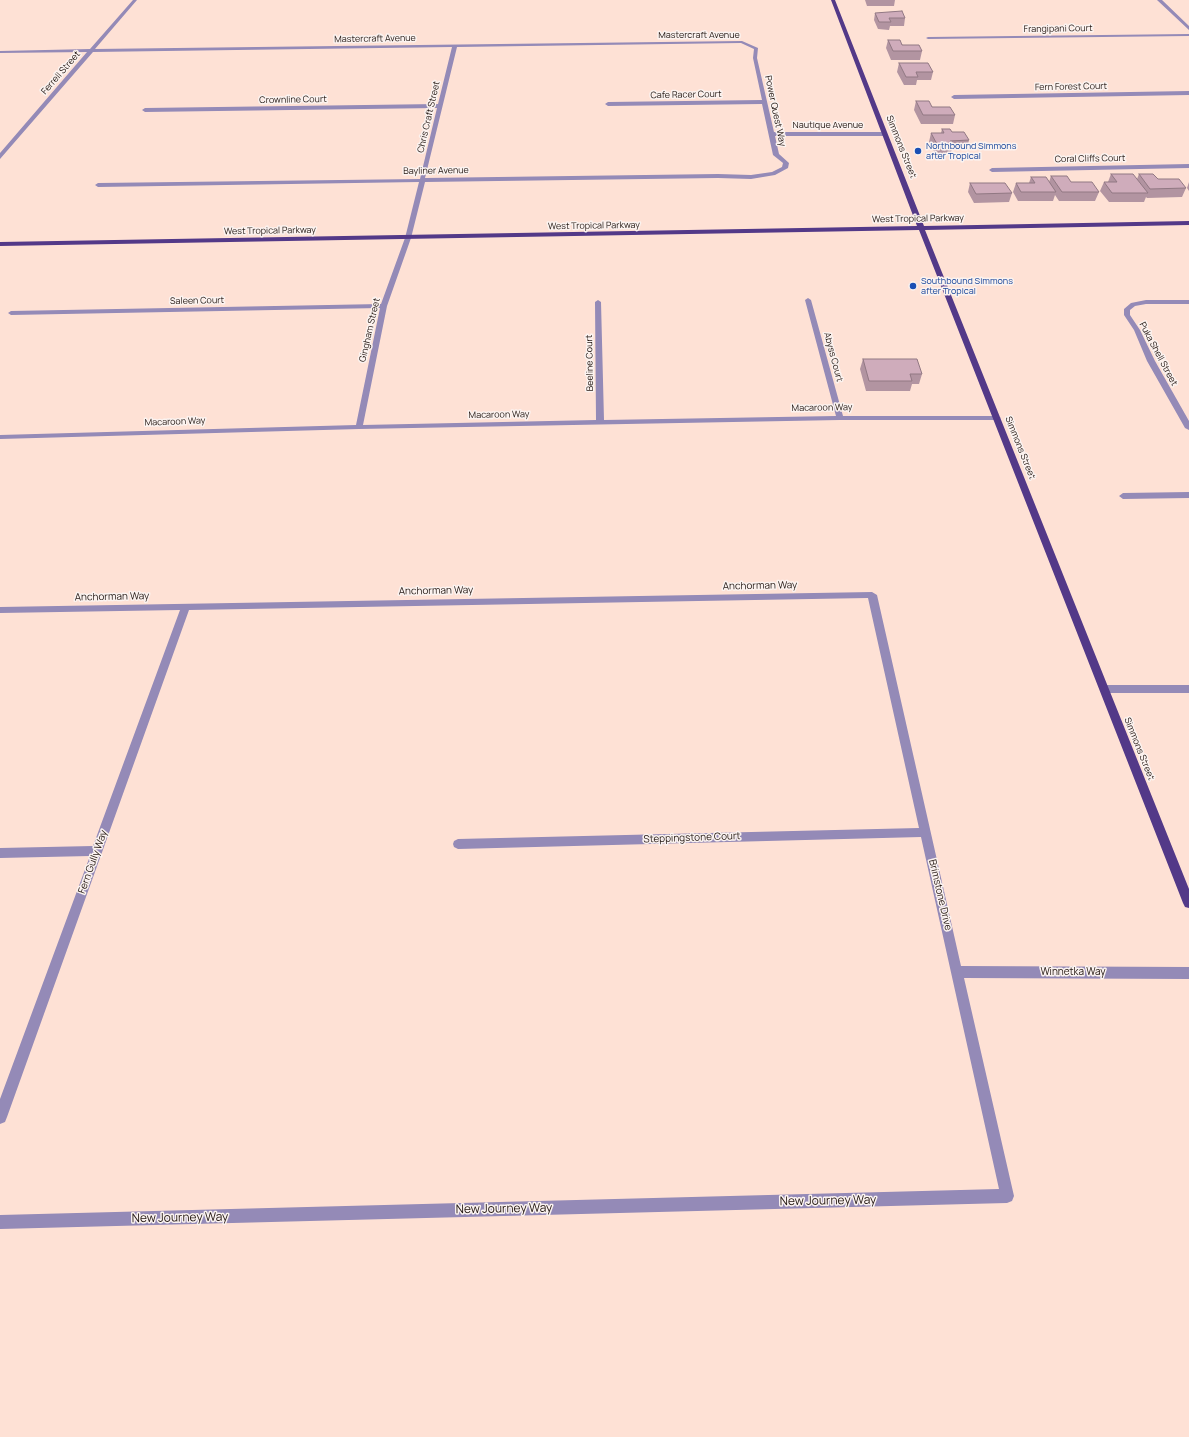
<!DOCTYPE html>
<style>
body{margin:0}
canvas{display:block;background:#fee1d5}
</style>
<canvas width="1189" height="1437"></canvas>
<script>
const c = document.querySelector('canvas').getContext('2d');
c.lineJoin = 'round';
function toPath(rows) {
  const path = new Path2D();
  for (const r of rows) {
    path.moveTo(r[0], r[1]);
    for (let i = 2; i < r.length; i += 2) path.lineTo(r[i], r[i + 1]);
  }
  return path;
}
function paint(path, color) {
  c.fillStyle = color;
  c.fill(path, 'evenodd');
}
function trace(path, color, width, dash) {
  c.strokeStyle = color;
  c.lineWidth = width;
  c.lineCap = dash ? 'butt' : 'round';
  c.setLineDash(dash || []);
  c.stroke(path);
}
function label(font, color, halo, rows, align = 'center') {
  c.font = font + ' Manrope,sans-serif';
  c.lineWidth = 3;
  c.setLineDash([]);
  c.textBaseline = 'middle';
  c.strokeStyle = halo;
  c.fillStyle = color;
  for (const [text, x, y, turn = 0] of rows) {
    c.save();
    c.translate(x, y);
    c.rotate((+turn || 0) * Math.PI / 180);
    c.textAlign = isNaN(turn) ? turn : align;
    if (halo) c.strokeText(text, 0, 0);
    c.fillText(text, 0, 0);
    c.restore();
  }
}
paint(toPath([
 [133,0,137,0,95,49,742,41,758,48,757,58,774,132,884,132,887,134,884,136,775,136,779,154,789,163,788,168,775,175,751,179,718,178,425,182,411,238,387,306,363,425,596,420,595,302,598,300,601,302,604,420,836,416,805,300,808,298,811,300,843,416,997,416,1001,418,997,420,840,420,359,429,0,439,0,435,356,425,380,308,11,315,8,313,11,311,381,304,405,238,419,182,98,187,95,185,98,183,420,179,437,108,145,112,142,110,145,108,438,104,452,47,93,52,0,159,0,153,87,52,0,53,0,51,90,49,133,0],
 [741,43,754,49,753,58,762,100,608,102,605,104,608,106,762,104,773,155,783,163,782,167,772,172,751,175,718,174,425,178,457,47,741,43],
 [1157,0,1162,0,1189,26,1189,30,1157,0],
 [1189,34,1189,36,928,39,926,38,928,37,1189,34],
 [1189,91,1189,95,954,99,951,97,954,95,1189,91],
 [1189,164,1189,168,992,172,989,170,992,168,1189,164],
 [1146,300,1189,300,1189,304,1146,304,1135,306,1130,310,1130,315,1140,330,1155,361,1189,421,1189,430,1185,428,1147,361,1134,330,1124,315,1124,309,1131,303,1146,300],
 [1189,492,1189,498,1123,499,1119,496,1123,493,1189,492],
 [872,592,877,595,961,966,1189,967,1189,979,964,978,1014,1196,1012,1201,1007,1203,0,1229,0,1215,999,1189,921,837,458,849,454,847,453,844,454,841,458,839,919,828,868,598,189,610,7,1117,5,1122,0,1124,0,1099,90,856,0,858,0,848,93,846,180,610,0,613,0,607,872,592],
 [1105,685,1189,685,1189,693,1105,693,1102,692,1100,689,1102,686,1105,685]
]), '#948ab7');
paint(toPath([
 [831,0,835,0,924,226,1189,221,1189,225,925,230,1189,889,1189,908,1185,907,1183,903,919,230,0,246,0,242,917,226,831,0]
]), '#533988');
paint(toPath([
 [865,0,895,0,894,6,867,6],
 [875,13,905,18,904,26,890,26,889,30,878,29,874,20],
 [888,40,922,51,920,60,891,60,886,48],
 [899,63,933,72,931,80,917,80,916,85,904,85,897,72],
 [916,101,955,115,953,124,921,124,914,110],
 [942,129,952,132,969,140,967,149,952,149,950,155,936,155,929,142,931,133,941,133],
 [1111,174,1137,179,1139,174,1186,188,1182,197,1147,198,1146,197,1144,202,1109,202,1100,191,1104,182,1108,182],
 [1051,176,1071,182,1099,192,1095,201,1059,201,1055,195,1053,201,1018,201,1013,192,1016,183,1029,183,1031,177,1049,182],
 [1189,182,1189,191,1187,188],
 [970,183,1012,193,1009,202,974,203,968,192],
 [863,359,922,374,919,384,912,384,910,391,866,391,860,369]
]), '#b294a1');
const building = toPath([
 [902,11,905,18,889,18,891,22,879,22,875,13,902,11],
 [888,40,900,40,902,45,919,45,922,51,893,51,888,40],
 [899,63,928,63,933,72,916,72,918,77,906,77,899,63],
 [916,101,929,101,932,107,950,107,955,115,923,115,916,101],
 [942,129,950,129,952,132,964,132,969,140,950,141,953,146,938,146,931,133,944,133,942,129],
 [1111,174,1133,174,1148,193,1112,193,1104,182,1117,182,1111,174],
 [1139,174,1153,174,1158,179,1179,179,1186,188,1150,189,1139,174],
 [1051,176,1067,176,1071,182,1092,182,1099,192,1062,192,1051,176],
 [1031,177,1046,177,1056,192,1021,192,1016,183,1035,183,1031,177],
 [970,183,1005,183,1012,193,976,194,970,183],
 [863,359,917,359,922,374,910,374,912,381,869,381,863,359]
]);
paint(building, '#cfacbb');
trace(building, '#917883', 1);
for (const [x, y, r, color] of [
 [918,151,4,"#1a4fb4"],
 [913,286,4,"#1a4fb4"]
]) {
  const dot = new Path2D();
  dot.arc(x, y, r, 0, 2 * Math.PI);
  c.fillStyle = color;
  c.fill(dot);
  trace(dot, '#fbf3f0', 1.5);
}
label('9px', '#231712', '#fbf3f0', [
 ["Frangipani Court",1058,29,-1],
 ["Mastercraft Avenue",699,35],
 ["Mastercraft Avenue",375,39,-1],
 ["Ferrell Street",61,73,-49],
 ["Fern Forest Court",1071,87,-1],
 ["Cafe Racer Court",686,95,-1],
 ["Crownline Court",293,100,-1],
 ["Power Quest Way",775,111,78],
 ["Chris Craft Street",429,117,-77],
 ["Nautique Avenue",828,125],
 ["Simmons Street",901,147,68],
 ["Coral Cliffs Court",1090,159,-1],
 ["Bayliner Avenue",436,171,-1],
 ["West Tropical Parkway",918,219,-1],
 ["West Tropical Parkway",594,226,-1],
 ["West Tropical Parkway",270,231,-1],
 ["Saleen Court",197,301,-1],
 ["Gingham Street",370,330,-77],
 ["Puka Shell Street",1158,354,62],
 ["Abyss Court",833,357,75],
 ["Beeline Court",590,363,-91],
 ["Macaroon Way",822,408,-1],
 ["Macaroon Way",499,415,-1],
 ["Macaroon Way",175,422,-2],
 ["Simmons Street",1020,448,68],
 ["Simmons Street",1139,749,68]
]);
label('9px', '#164399', '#fbf3f0', [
 ["Northbound Simmons",926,146],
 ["after Tropical",926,156],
 ["Southbound Simmons",921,281],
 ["after Tropical",921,291]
], 'left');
label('10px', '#231712', '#fbf3f0', [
 ["Anchorman Way",760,586,-1],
 ["Anchorman Way",436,591,-1],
 ["Anchorman Way",112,597,-1],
 ["Steppingstone Court",692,838,-2],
 ["Fern Gully Way",93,862,-70],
 ["Brimstone Drive",940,895,77],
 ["Winnetka Way",1073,972]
]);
label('12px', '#231712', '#fbf3f0', [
 ["New Journey Way",828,1201,-1],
 ["New Journey Way",504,1209,-1],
 ["New Journey Way",180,1218,-1]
]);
</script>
